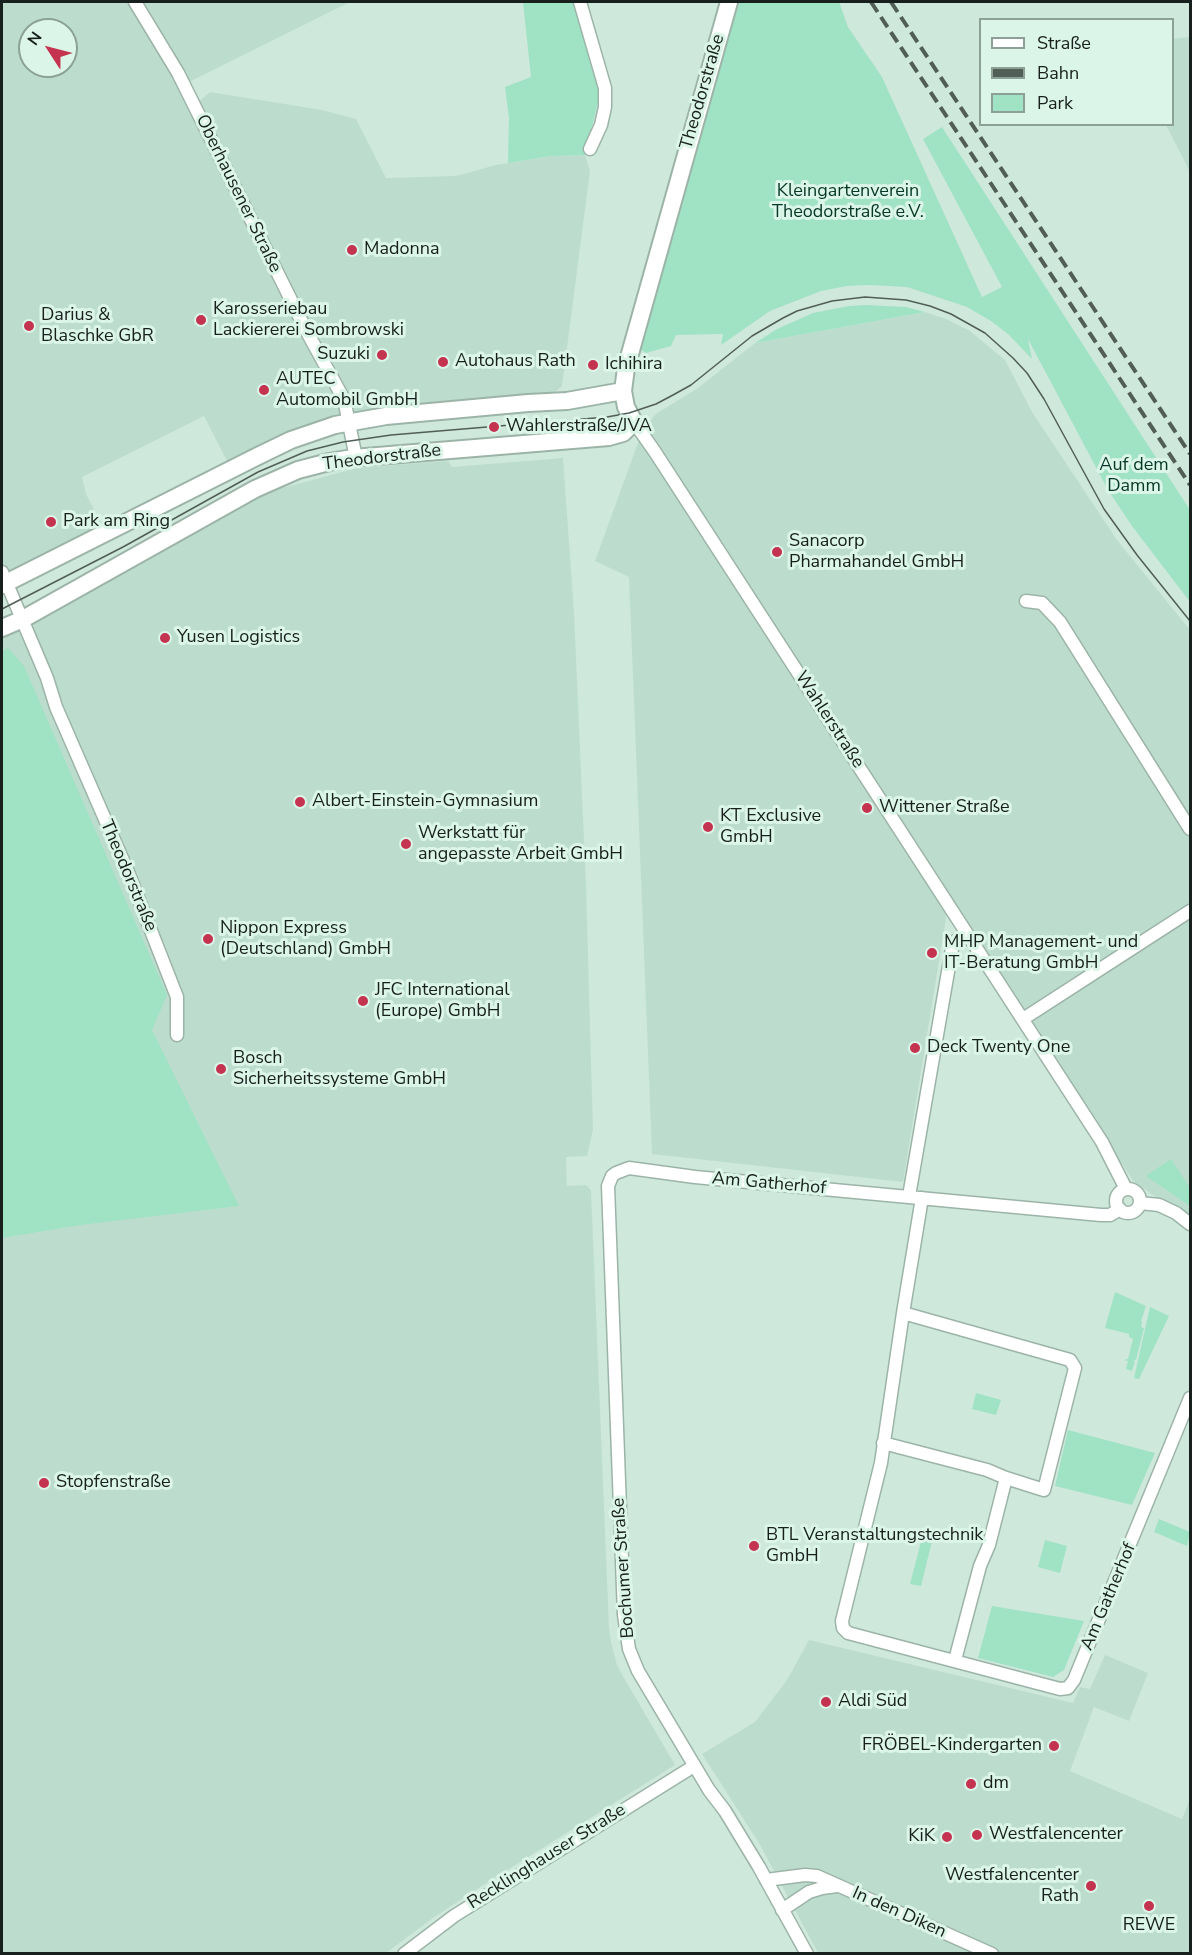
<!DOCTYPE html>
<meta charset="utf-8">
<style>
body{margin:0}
#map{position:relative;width:1192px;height:1955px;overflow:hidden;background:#cfe8dc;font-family:"Nunito Sans",sans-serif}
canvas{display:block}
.frame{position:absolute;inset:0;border:3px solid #17201c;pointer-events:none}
.legend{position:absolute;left:979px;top:18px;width:195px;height:108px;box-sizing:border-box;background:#dcf5e9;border:2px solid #8da097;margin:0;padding:8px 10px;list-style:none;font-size:18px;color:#17201c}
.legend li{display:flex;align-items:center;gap:12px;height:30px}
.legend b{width:30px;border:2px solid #8da097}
.north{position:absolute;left:18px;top:18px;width:60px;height:60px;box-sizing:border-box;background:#dcf5e9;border:2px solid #8da097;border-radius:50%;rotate:306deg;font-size:16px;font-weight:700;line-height:24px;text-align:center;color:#17201c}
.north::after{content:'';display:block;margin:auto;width:21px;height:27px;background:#c4334f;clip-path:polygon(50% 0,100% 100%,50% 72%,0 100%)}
</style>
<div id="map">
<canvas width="1192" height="1955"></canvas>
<div class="frame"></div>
<ul class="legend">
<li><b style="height:8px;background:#fff"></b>Straße</li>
<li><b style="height:8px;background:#505e57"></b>Bahn</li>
<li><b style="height:16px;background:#a0e2c4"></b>Park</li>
</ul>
<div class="north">N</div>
</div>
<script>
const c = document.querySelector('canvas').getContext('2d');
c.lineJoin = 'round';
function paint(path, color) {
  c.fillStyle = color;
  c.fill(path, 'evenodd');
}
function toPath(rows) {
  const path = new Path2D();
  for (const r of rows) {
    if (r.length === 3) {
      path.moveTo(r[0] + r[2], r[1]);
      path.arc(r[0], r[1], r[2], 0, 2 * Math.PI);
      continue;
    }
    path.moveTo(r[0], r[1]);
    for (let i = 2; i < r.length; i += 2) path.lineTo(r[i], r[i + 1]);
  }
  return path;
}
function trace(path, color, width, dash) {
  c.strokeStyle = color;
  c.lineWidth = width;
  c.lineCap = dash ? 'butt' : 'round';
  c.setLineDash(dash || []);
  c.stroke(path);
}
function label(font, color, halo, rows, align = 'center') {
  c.font = font + ' "Nunito Sans",sans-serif';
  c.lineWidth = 6;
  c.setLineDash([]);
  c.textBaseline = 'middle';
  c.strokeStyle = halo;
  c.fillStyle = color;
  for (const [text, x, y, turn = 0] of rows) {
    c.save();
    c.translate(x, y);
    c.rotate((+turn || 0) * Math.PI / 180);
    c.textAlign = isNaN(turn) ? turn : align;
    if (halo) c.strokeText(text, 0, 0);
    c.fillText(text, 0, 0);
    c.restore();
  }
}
paint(toPath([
 [2,2,350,2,189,82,198,102,210,92,322,110,356,119,386,178,456,176,496,165,551,156,585,155,590,171,562,386,552,395,376,411,325,418,228,463,204,416,82,477,86,494,102,525,60,549,2,576],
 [30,30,66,30,66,66,30,66],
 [1190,37,1190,172,1166,125,1172,124,1173,39],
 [925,312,946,319,970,331,1005,360,1032,412,1117,540,1190,630,1190,1220,1134,1182,949,900,903,1182,652,1154,629,577,595,561,643,429,656,414,698,388,755,343],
 [563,458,574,612,586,885,593,1130,587,1156,566,1157,567,1186,586,1185,591,1190,609,1628,611,1642,617,1665,624,1678,675,1765,474,1891,433,1918,386,1953,2,1954,2,637,267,492,357,468,448,461,452,467],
 [809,1640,1073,1703,1080,1687,1090,1689,1105,1655,1148,1673,1129,1721,1094,1707,1070,1771,1182,1819,1190,1799,1190,1953,818,1953,759,1843,702,1754,755,1722,787,1680]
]), '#bcddcd');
paint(toPath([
 [523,2,576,2,597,74,599,98,585,155,551,156,508,163,509,118,505,87,531,77],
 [736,2,839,2,848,27,882,77,982,297,1002,287,923,139,942,127,1190,510,1190,602,1132,526,1108,490,1028,339,1032,359,1008,334,991,321,967,307,907,287,870,285,847,286,821,291,770,311,721,345,723,334,676,335,671,346,646,353,640,349],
 [866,305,906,307,925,312,755,343,777,329,813,313,849,306],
 [8,648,24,666,167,995,152,1030,239,1206,80,1225,2,1238,2,651],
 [1171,1159,1190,1188,1190,1206,1146,1176],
 [1115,1292,1146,1306,1141,1321,1142,1322,1141,1327,1144,1328,1136,1360,1133,1360,1135,1361,1132,1371,1126,1369,1128,1361,1124,1360,1128,1359,1133,1339,1129,1337,1129,1334,1105,1328],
 [1150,1307,1169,1316,1139,1379,1134,1378],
 [976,1393,1001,1400,996,1415,972,1409],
 [1068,1430,1155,1453,1132,1505,1055,1486],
 [1159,1519,1190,1532,1187,1546,1154,1532],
 [924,1530,934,1533,921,1586,910,1584],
 [1045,1540,1067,1546,1060,1573,1038,1567],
 [992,1606,1084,1621,1064,1670,1053,1677,978,1658]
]), '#a0e2c4');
const minor = toPath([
 [135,2,178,73,307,332,341,394,345,404,356,458],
 [580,2,605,88,605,107,601,125,590,149],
 [634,422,655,452,1102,1142,1126,1189],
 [2,572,47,678,56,707,128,872,177,997,177,1035],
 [1026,601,1042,603,1060,622,1190,829],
 [1023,1019,1190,911],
 [1128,1201,12],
 [909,1196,953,943,966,933],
 [922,1198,903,1313,881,1463,842,1621,843,1628,848,1633,1060,1689,1068,1688,1074,1680,1190,1398],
 [1140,1203,1159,1205,1176,1213,1190,1224],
 [883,1443,987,1470,1006,1478,1044,1490,1075,1368,1070,1360,903,1313],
 [955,1660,980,1566,989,1545,1006,1478],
 [766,1880,805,1875,817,1876,992,1954],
 [782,1910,809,1892,822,1888,837,1886],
 [404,1954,454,1916,694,1766],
 [807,1954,759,1867,725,1811,709,1790,638,1671,629,1649,624,1615,608,1186,612,1176,616,1173,629,1168,695,1177,1101,1215,1110,1215,1120,1209]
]);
const major = toPath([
 [2,585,258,456,291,440,335,425,386,416,528,403,567,401,623,391],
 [2,628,23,619,255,489,298,470,329,462,353,458,609,437,623,433,634,422,626,407,623,391,626,368,729,2]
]);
trace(minor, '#9cb4a8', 15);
trace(major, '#9cb4a8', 20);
trace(minor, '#fff', 12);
trace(major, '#fff', 16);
trace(toPath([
 [2,609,123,547,258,472,307,451,343,442,391,435,607,417,629,413,656,404,673,395,691,385,752,336,783,318,797,311,832,301,865,297,906,300,930,306,951,314,985,333,1013,358,1027,373,1044,399,1104,509,1137,555,1190,621]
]), '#505e57', 1.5);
trace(toPath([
 [871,2,1190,485],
 [891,2,1190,454]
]), '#505e57', 4, [12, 6]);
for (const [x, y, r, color] of [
 [352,250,6,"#c4334f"],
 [201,320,6,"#c4334f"],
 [29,326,6,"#c4334f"],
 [382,355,6,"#c4334f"],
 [443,362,6,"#c4334f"],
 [593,365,6,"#c4334f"],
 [264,390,6,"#c4334f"],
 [494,427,6,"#c4334f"],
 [51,522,6,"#c4334f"],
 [777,552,6,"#c4334f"],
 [165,638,6,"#c4334f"],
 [300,802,6,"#c4334f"],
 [867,808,6,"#c4334f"],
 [708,827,6,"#c4334f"],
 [406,844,6,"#c4334f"],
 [208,939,6,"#c4334f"],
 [932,953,6,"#c4334f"],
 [363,1001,6,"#c4334f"],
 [915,1048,6,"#c4334f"],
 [221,1069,6,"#c4334f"],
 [44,1483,6,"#c4334f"],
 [754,1546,6,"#c4334f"],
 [826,1702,6,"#c4334f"],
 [1054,1746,6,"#c4334f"],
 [971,1784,6,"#c4334f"],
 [977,1835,6,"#c4334f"],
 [947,1837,6,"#c4334f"],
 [1091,1886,6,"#c4334f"],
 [1149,1906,6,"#c4334f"]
]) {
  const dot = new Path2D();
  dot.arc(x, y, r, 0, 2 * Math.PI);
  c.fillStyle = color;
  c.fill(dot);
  trace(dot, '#dcf5e9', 2);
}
label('18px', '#17201c', '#dcf5e9', [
 ["Theodorstraße",703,92,-74],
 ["Oberhausener Straße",238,194,64],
 ["Theodorstraße",382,458,-7],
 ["Wahlerstraße",829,720,57],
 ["Theodorstraße",128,876,67],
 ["Am Gatherhof",769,1184,5],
 ["Bochumer Straße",624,1568,-94],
 ["Am Gatherhof",1109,1597,-67],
 ["Recklinghauser Straße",547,1857,-32],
 ["In den Diken",899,1913,24]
]);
label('18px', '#063827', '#dcf5e9', [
 ["Kleingartenverein",848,192],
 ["Theodorstraße e.V.",848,213],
 ["Auf dem",1134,466],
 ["Damm",1134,487]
]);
label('18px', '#17201c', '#dcf5e9', [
 ["Madonna",364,250],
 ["Karosseriebau",213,310],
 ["Lackiererei Sombrowski",213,331],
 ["Darius &",41,316],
 ["Blaschke GbR",41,337],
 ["Suzuki",370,355,"right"],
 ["Autohaus Rath",455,362],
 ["Ichihira",605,365],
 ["AUTEC",276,380],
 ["Automobil GmbH",276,401],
 ["Wahlerstraße/JVA",506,427],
 ["Park am Ring",63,522],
 ["Sanacorp",789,542],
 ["Pharmahandel GmbH",789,563],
 ["Yusen Logistics",177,638],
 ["Albert-Einstein-Gymnasium",312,802],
 ["Wittener Straße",879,808],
 ["KT Exclusive",720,817],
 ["GmbH",720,838],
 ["Werkstatt für",418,834],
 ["angepasste Arbeit GmbH",418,855],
 ["Nippon Express",220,929],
 ["(Deutschland) GmbH",220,950],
 ["MHP Management- und",944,943],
 ["IT-Beratung GmbH",944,964],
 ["JFC International",375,991],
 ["(Europe) GmbH",375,1012],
 ["Deck Twenty One",927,1048],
 ["Bosch",233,1059],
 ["Sicherheitssysteme GmbH",233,1080],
 ["Stopfenstraße",56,1483],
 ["BTL Veranstaltungstechnik",766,1536],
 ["GmbH",766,1557],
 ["Aldi Süd",838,1702],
 ["FRÖBEL-Kindergarten",1042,1746,"right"],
 ["dm",983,1784],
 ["Westfalencenter",989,1835],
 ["KiK",935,1837,"right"],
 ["Westfalencenter",1079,1876,"right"],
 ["Rath",1079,1897,"right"],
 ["REWE",1149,1926,"center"]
], 'left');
</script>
